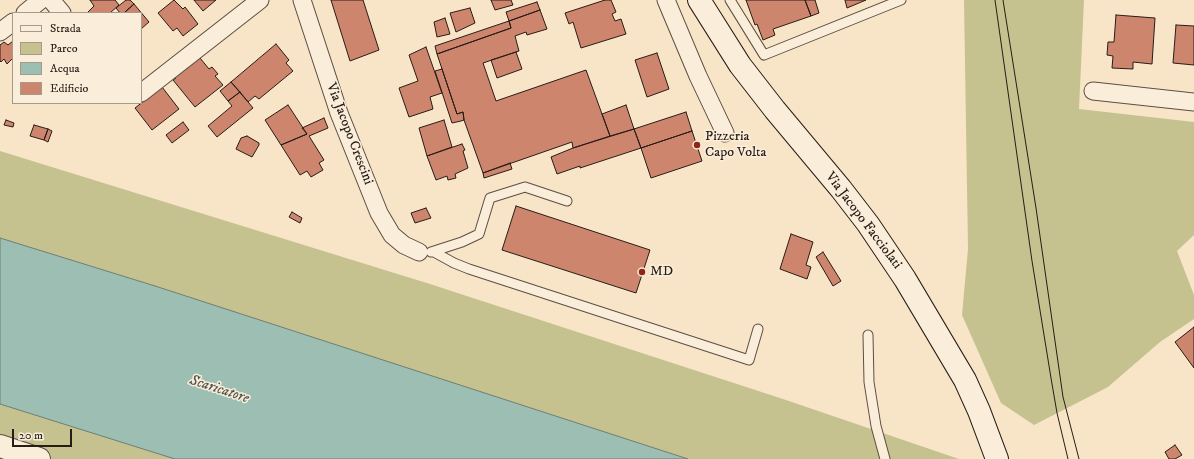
<!DOCTYPE html>
<style>
body{margin:0}
#map{position:relative;width:1194px;height:459px;overflow:hidden;background:#f8e5c8;font-family:"IM FELL DW Pica",serif}
canvas{display:block}
.legend{position:absolute;left:12px;top:12px;width:130px;height:92px;box-sizing:border-box;background:#faeedb;border:1px solid #a69a8c;margin:0;padding:5px 7px;list-style:none;font-size:12px;color:#281c16}
.legend li{display:flex;align-items:center;gap:8px;height:20px}
.legend b{width:20px;border:1px solid #a69a8c}
.scale{position:absolute;left:12px;top:429px;width:60px;height:18px;box-sizing:border-box;border:2px solid #281c16;border-top:0;padding-left:5px;font-size:12px;line-height:14px;white-space:nowrap;color:#281c16;-webkit-text-stroke:3px #faeedb;paint-order:stroke}
</style>
<div id="map">
<canvas width="1194" height="459"></canvas>
<ul class="legend">
<li><b style="height:5px;background:#faeedb"></b>Strada</li>
<li><b style="height:11px;background:#c5c290"></b>Parco</li>
<li><b style="height:11px;background:#9dbfb3"></b>Acqua</li>
<li><b style="height:11px;background:#cd856d"></b>Edificio</li>
</ul>
<div class="scale">20 m</div>
</div>
<script>
const c = document.querySelector('canvas').getContext('2d');
c.lineJoin = 'round';
function paint(path, color) {
  c.fillStyle = color;
  c.fill(path, 'evenodd');
}
function toPath(rows) {
  const path = new Path2D();
  for (const r of rows) {
    path.moveTo(r[0], r[1]);
    for (let i = 2; i < r.length; i += 2) path.lineTo(r[i], r[i + 1]);
  }
  return path;
}
function trace(path, color, width, dash) {
  c.strokeStyle = color;
  c.lineWidth = width;
  c.lineCap = dash ? 'butt' : 'round';
  c.setLineDash(dash || []);
  c.stroke(path);
}
function label(font, color, halo, rows, align = 'center') {
  c.font = font + ' "IM FELL DW Pica",serif';
  c.lineWidth = 3;
  c.setLineDash([]);
  c.textBaseline = 'middle';
  c.strokeStyle = halo;
  c.fillStyle = color;
  for (const [text, x, y, turn = 0] of rows) {
    c.save();
    c.translate(x, y);
    c.rotate((+turn || 0) * Math.PI / 180);
    c.textAlign = isNaN(turn) ? turn : align;
    if (halo) c.strokeText(text, 0, 0);
    c.fillText(text, 0, 0);
    c.restore();
  }
}
paint(toPath([
 [964,0,1084,0,1079,109,1194,122,1194,235,1177,251,1194,295,1194,319,1160,342,1108,387,1034,425,1001,403,962,315,968,249],
 [0,151,430,284,783,399,959,459,0,459]
]), '#c5c290');
const water = toPath([
 [0,238,155,286,688,459,175,459,0,404,0,238]
]);
paint(water, '#9dbfb3');
trace(water, '#6e7e74', 1);
const building = toPath([
 [90,0,115,0,119,5,110,13,87,13,94,6,90,0],
 [126,0,130,0,134,4,124,13,120,13,116,8,126,0],
 [174,0,183,9,185,7,198,24,183,36,177,28,173,31,158,13,174,0],
 [194,0,216,0,203,11,194,0],
 [331,0,363,0,379,50,350,61,331,0],
 [491,0,511,0,513,5,495,10,491,0],
 [605,0,611,0,616,12,612,14,615,21,621,19,626,34,581,48,573,22,569,24,565,13,605,0],
 [746,0,805,0,811,16,773,29,775,35,763,40,757,24,755,25,746,0],
 [805,0,815,0,819,13,811,16,805,0],
 [845,0,866,0,847,8,845,0],
 [537,2,540,10,509,21,506,12,537,2],
 [134,4,149,22,141,29,141,13,124,13,134,4],
 [470,8,475,23,456,32,450,13,470,8],
 [540,10,547,29,527,35,526,32,515,36,519,51,483,63,496,101,586,70,610,136,573,148,572,142,483,173,464,120,463,112,457,114,437,54,511,28,509,21,540,10],
 [1116,15,1155,18,1152,64,1133,62,1133,69,1112,68,1113,56,1107,55,1108,42,1114,42,1116,15],
 [445,18,450,34,437,37,434,22,445,18],
 [509,21,511,28,437,54,435,46,509,21],
 [1176,25,1194,26,1194,65,1173,63,1176,25],
 [13,41,13,58,7,64,4,59,1,62,0,61,0,45,4,42,8,45,13,41],
 [276,44,289,60,286,63,293,71,259,99,255,96,248,102,231,82,276,44],
 [426,47,442,93,430,97,433,109,409,117,399,88,418,81,409,55,426,47],
 [516,52,522,69,497,78,491,60,516,52],
 [657,53,669,89,647,97,635,60,657,53],
 [200,58,209,69,212,67,218,74,215,76,223,85,195,107,173,80,176,78,173,75,183,66,186,69,200,58],
 [442,69,457,114,463,112,464,120,461,121,452,123,435,71,442,69],
 [231,82,240,92,228,101,220,91,231,82],
 [162,87,179,109,152,130,135,108,162,87],
 [240,92,253,108,217,137,208,126,232,106,228,101,240,92],
 [288,105,307,134,281,145,265,120,288,105],
 [626,105,634,129,610,136,602,114,626,105],
 [686,112,692,131,641,148,634,129,686,112],
 [324,118,328,128,309,136,324,160,319,163,323,170,311,177,307,171,300,175,281,145,307,134,302,128,324,118],
 [6,120,14,123,13,127,4,125,6,120],
 [444,120,452,147,427,156,419,128,444,120],
 [183,122,189,130,172,143,166,135,183,122],
 [34,125,48,129,44,140,30,136,34,125],
 [48,129,52,131,48,142,44,140,48,129],
 [634,129,641,148,580,168,580,166,557,174,551,157,573,148,634,129],
 [692,131,702,161,651,178,641,148,692,131],
 [247,136,259,143,259,145,252,157,236,149,241,138,247,136],
 [462,144,465,150,463,151,468,168,455,174,456,178,448,180,447,176,436,180,427,156,462,144],
 [510,163,512,169,484,178,483,173,510,163],
 [516,206,650,250,636,293,502,250,516,206],
 [426,208,431,218,415,223,411,213,426,208],
 [292,212,302,218,300,223,289,217,292,212],
 [791,234,813,242,806,265,811,267,807,279,780,269,791,234],
 [823,252,841,281,833,286,816,257,823,252],
 [1194,327,1194,368,1175,342,1194,327],
 [1175,445,1182,455,1175,459,1169,459,1165,452,1175,445]
]);
paint(building, '#cd856d');
trace(building, '#281c16', 1);
const service = toPath([
 [730,0,764,55,901,0],
 [431,252,462,242,479,234,490,198,525,187,567,201],
 [434,252,454,263,469,269,749,360,758,329],
 [868,335,869,382,876,426,885,459]
]);
const minor = toPath([
 [51,0,62,13],
 [302,0,339,113,379,213,392,235,404,245,419,252],
 [666,0,698,76,725,133],
 [25,13,41,0],
 [0,32,13,22],
 [1093,91,1194,102],
 [141,93,260,0]
]);
const tertiary = toPath([
 [0,446,39,459]
]);
const secondary = toPath([
 [699,0,740,65,775,110,841,189,868,224,905,279,965,380,979,411,997,459]
]);
trace(service, '#5c4e42', 11);
trace(minor, '#5c4e42', 19);
trace(tertiary, '#5c4e42', 24);
trace(secondary, '#281c16', 24);
trace(service, '#faeedb', 9);
trace(minor, '#faeedb', 17);
trace(tertiary, '#faeedb', 22);
trace(secondary, '#faeedb', 22);
trace(toPath([
 [995,0,1032,261,1051,378,1057,413,1068,459],
 [1003,0,1036,208,1063,397,1079,459]
]), '#281c16', 1);
for (const [x, y, r, color] of [
 [697,145,4,"#8f2418"],
 [642,272,4,"#8f2418"]
]) {
  const dot = new Path2D();
  dot.arc(x, y, r, 0, 2 * Math.PI);
  c.fillStyle = color;
  c.fill(dot);
  trace(dot, '#faeedb', 1.5);
}
label('14px', '#281c16', '#faeedb', [
 ["Via Jacopo Crescini",349,134,69],
 ["Via Jacopo Facciolati",863,221,53]
]);
label('14px', '#281c16', '#faeedb', [
 ["Pizzeria",705,137],
 ["Capo Volta",705,153],
 ["MD",650,272]
], 'left');
label('italic 15px', '#51554d', '#faeedb', [
 ["Scaricatore",219,390,18]
]);
</script>
